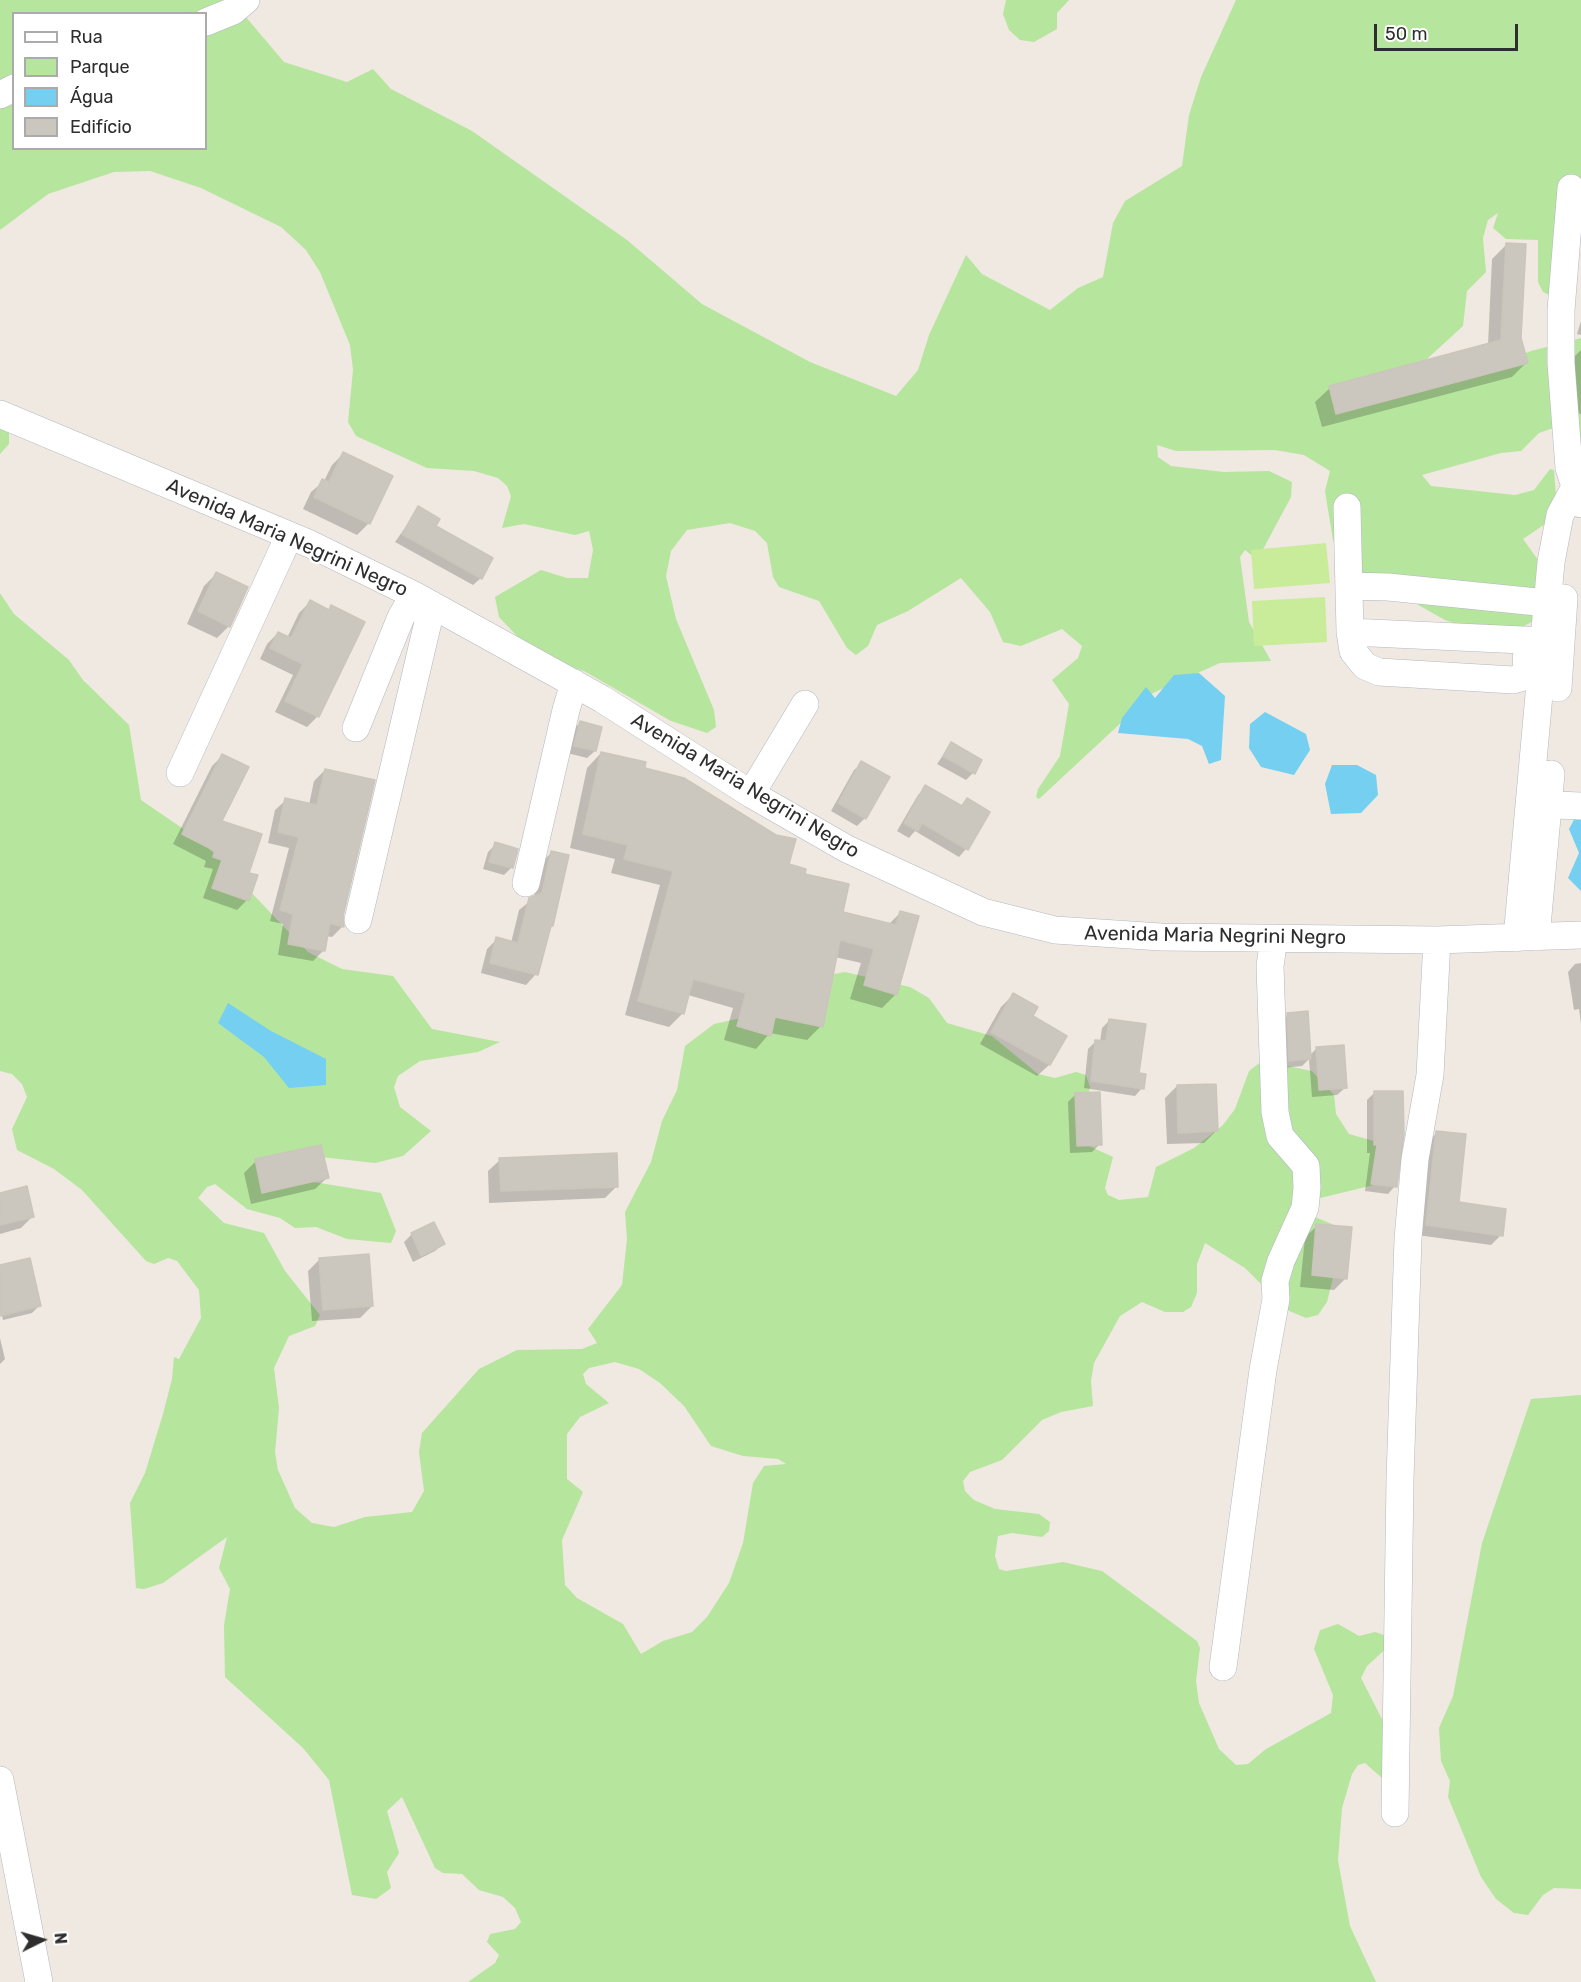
<!DOCTYPE html>
<meta charset="utf-8">
<style>
body{margin:0}
#map{position:relative;width:1581px;height:1982px;overflow:hidden;background:#efe9e1;font-family:Rubik,sans-serif}
canvas{display:block}
.legend{position:absolute;left:12px;top:12px;width:195px;height:138px;box-sizing:border-box;background:#fff;border:2px solid #ababab;margin:0;padding:8px 10px;list-style:none;font-size:18px;color:#2e2e2e}
.legend li{display:flex;align-items:center;gap:12px;height:30px}
.legend b{width:30px;border:2px solid #ababab}
.north{position:absolute;left:12px;top:1910px;width:60px;height:60px;-webkit-text-stroke:4px #fff;paint-order:stroke;rotate:85deg;font-size:16px;font-weight:700;line-height:24px;text-align:center;color:#2e2e2e}
.north::after{content:'';display:block;margin:auto;width:21px;height:27px;background:#2e2e2e;clip-path:polygon(50% 0,100% 100%,50% 72%,0 100%)}
.scale{position:absolute;left:1374px;top:24px;width:144px;height:27px;box-sizing:border-box;border:3px solid #2e2e2e;border-top:0;padding-left:8px;font-size:18px;line-height:21px;white-space:nowrap;color:#2e2e2e;-webkit-text-stroke:4px #fff;paint-order:stroke}
</style>
<div id="map">
<canvas width="1581" height="1982"></canvas>
<ul class="legend">
<li><b style="height:8px;background:#fff"></b>Rua</li>
<li><b style="height:16px;background:#b6e59e"></b>Parque</li>
<li><b style="height:16px;background:#75cff0"></b>Água</li>
<li><b style="height:16px;background:#cbc7bf"></b>Edifício</li>
</ul>
<div class="north">N</div>
<div class="scale">50 m</div>
</div>
<script>
const c = document.querySelector('canvas').getContext('2d');
c.lineJoin = 'round';
function paint(path, color) {
  c.fillStyle = color;
  c.fill(path, 'evenodd');
}
function toPath(rows) {
  const path = new Path2D();
  for (const r of rows) {
    path.moveTo(r[0], r[1]);
    for (let i = 2; i < r.length; i += 2) path.lineTo(r[i], r[i + 1]);
  }
  return path;
}
function trace(path, color, width, dash) {
  c.strokeStyle = color;
  c.lineWidth = width;
  c.lineCap = dash ? 'butt' : 'round';
  c.setLineDash(dash || []);
  c.stroke(path);
}
function label(font, color, halo, rows, align = 'center') {
  c.font = font + ' Rubik,sans-serif';
  c.lineWidth = 4.5;
  c.setLineDash([]);
  c.textBaseline = 'middle';
  c.strokeStyle = halo;
  c.fillStyle = color;
  for (const [text, x, y, turn = 0] of rows) {
    c.save();
    c.translate(x, y);
    c.rotate((+turn || 0) * Math.PI / 180);
    c.textAlign = isNaN(turn) ? turn : align;
    if (halo) c.strokeText(text, 0, 0);
    c.fillText(text, 0, 0);
    c.restore();
  }
}
paint(toPath([
 [0,0,240,0,245,16,284,62,347,82,373,69,391,89,472,131,627,240,702,304,810,362,896,396,918,370,929,335,966,255,982,274,1050,310,1078,288,1103,277,1113,223,1125,201,1182,166,1189,115,1201,77,1236,0,1581,0,1581,188,1551,296,1543,292,1538,282,1538,240,1506,239,1493,228,1498,213,1488,220,1483,238,1486,272,1467,291,1463,326,1416,369,1446,384,1531,351,1581,338,1581,438,1566,430,1550,429,1539,433,1521,451,1501,453,1422,475,1431,486,1515,495,1534,490,1550,469,1554,470,1557,510,1548,522,1523,539,1541,564,1537,619,1515,631,1484,633,1445,620,1351,567,1338,553,1333,540,1325,491,1330,471,1304,455,1275,450,1176,451,1157,445,1158,457,1171,466,1224,472,1269,471,1292,482,1291,497,1260,555,1255,558,1245,550,1240,557,1249,622,1271,661,1220,663,1153,693,1039,799,1036,797,1038,789,1060,756,1069,704,1052,680,1078,658,1082,646,1062,629,1021,646,1003,642,990,612,961,578,908,611,877,625,868,646,856,655,847,648,819,601,779,587,773,577,767,543,755,531,730,523,687,530,671,551,666,576,676,619,714,710,716,727,707,733,671,721,584,671,537,657,499,617,495,597,541,570,567,578,588,578,593,550,589,531,575,535,524,524,502,528,511,496,507,486,498,478,474,471,427,468,356,436,348,422,353,370,350,345,320,272,306,250,281,227,201,188,150,171,114,172,48,194,0,230],
 [14,14,206,14,206,148,14,148],
 [1006,0,1069,0,1057,13,1057,29,1034,42,1020,40,1009,30,1003,14],
 [0,416,9,430,9,444,0,454],
 [0,593,14,614,69,660,83,680,129,725,141,800,204,843,308,952,342,969,393,976,432,1029,500,1042,478,1052,420,1061,398,1076,394,1087,400,1107,431,1131,403,1156,375,1163,312,1156,301,1180,381,1193,396,1231,391,1243,347,1239,316,1227,295,1228,280,1218,247,1209,215,1184,207,1187,198,1198,224,1223,264,1233,285,1271,320,1315,315,1326,289,1336,274,1368,279,1408,275,1452,278,1470,295,1508,312,1523,334,1527,365,1517,412,1512,424,1491,419,1452,422,1433,479,1369,517,1350,582,1349,597,1343,588,1329,622,1285,627,1239,625,1212,651,1162,662,1121,677,1090,685,1046,714,1024,759,1014,807,979,845,972,910,987,929,998,947,1023,992,1036,1038,1074,1055,1078,1076,1072,1086,1075,1090,1087,1083,1121,1084,1138,1089,1146,1113,1157,1105,1188,1108,1195,1119,1200,1148,1197,1156,1167,1194,1148,1223,1125,1235,1109,1249,1071,1262,1061,1312,1071,1334,1095,1336,1114,1349,1134,1374,1141,1388,1153,1378,1184,1312,1200,1315,1217,1339,1227,1344,1234,1327,1302,1318,1315,1306,1318,1287,1310,1245,1268,1205,1243,1197,1264,1197,1293,1191,1307,1183,1312,1165,1312,1142,1302,1120,1316,1094,1363,1091,1381,1093,1406,1061,1412,1042,1420,1002,1460,970,1472,963,1481,965,1491,974,1500,995,1509,1039,1514,1050,1522,1049,1531,1042,1537,1012,1533,998,1536,995,1556,999,1569,1006,1571,1063,1562,1102,1571,1197,1641,1200,1648,1196,1681,1199,1703,1219,1749,1236,1765,1248,1764,1266,1749,1331,1713,1333,1695,1314,1649,1320,1630,1338,1624,1359,1636,1375,1632,1390,1637,1390,1645,1367,1666,1361,1678,1385,1725,1382,1778,1365,1763,1358,1765,1352,1774,1342,1808,1338,1860,1350,1926,1376,1982,468,1982,495,1963,499,1955,487,1942,490,1934,515,1929,521,1922,515,1908,503,1897,479,1890,462,1874,443,1873,435,1868,402,1797,387,1811,399,1853,387,1872,391,1888,376,1899,352,1895,329,1780,303,1748,225,1677,224,1625,230,1589,219,1568,227,1537,163,1583,144,1589,136,1588,130,1503,145,1473,163,1414,172,1379,174,1357,179,1359,201,1318,199,1290,177,1261,168,1258,154,1264,146,1261,82,1190,54,1169,17,1150,12,1129,27,1097,22,1084,12,1074,0,1071],
 [615,1362,639,1369,660,1383,684,1406,711,1446,743,1456,778,1459,786,1464,764,1466,753,1483,743,1543,729,1583,707,1617,692,1632,663,1641,641,1654,623,1624,577,1598,565,1585,562,1540,583,1492,567,1479,567,1434,580,1417,609,1403,586,1384,583,1374,589,1368],
 [1581,1395,1581,1889,1554,1888,1543,1895,1528,1915,1514,1913,1496,1899,1481,1877,1448,1797,1450,1781,1441,1761,1439,1728,1453,1696,1482,1543,1531,1399]
]), '#b6e59e');
paint(toPath([
 [1326,543,1330,583,1254,589,1251,550],
 [1325,597,1327,642,1254,646,1252,601]
]), '#c9ec9a');
paint(toPath([
 [1199,673,1225,696,1221,760,1209,764,1202,746,1188,739,1118,733,1122,718,1146,687,1155,698,1174,675],
 [1265,712,1306,734,1310,750,1294,775,1261,767,1249,748,1250,724],
 [1332,765,1357,765,1376,775,1378,795,1361,813,1331,814,1325,784],
 [1581,815,1581,891,1568,878,1579,853,1569,829,1576,816],
 [228,1003,271,1031,326,1059,326,1085,289,1088,264,1057,218,1023]
]), '#75cff0');
paint(toPath([
 [1506,245,1519,338,1526,363,1512,377,1322,427,1315,402,1330,388,1488,345,1492,259],
 [1581,321,1581,335,1577,334],
 [1581,350,1581,414,1567,410,1563,368],
 [343,454,369,523,357,535,303,509,311,492,324,481,332,465],
 [419,508,481,578,473,585,395,542],
 [216,574,229,626,217,638,187,624,204,586],
 [310,602,328,611,331,607,318,716,307,727,275,712,293,675,260,659,267,644,278,633,287,638,299,613],
 [580,723,595,751,587,758,567,753,572,730],
 [951,744,973,773,966,780,937,764],
 [601,753,643,769,803,875,841,913,889,924,900,913,896,994,882,1008,850,999,861,963,835,957,821,1026,807,1040,770,1033,756,1049,724,1040,733,1008,688,995,683,1013,669,1027,625,1015,660,885,611,873,615,859,570,848,587,768],
 [222,756,220,822,248,873,247,900,237,910,203,898,213,869,204,867,206,861,173,844,212,766],
 [862,763,888,777,865,818,857,826,831,811,854,770],
 [325,770,342,927,332,937,326,936,324,950,313,961,278,955,283,924,270,921,289,848,268,843,275,810,286,800,309,805,314,781],
 [926,787,960,807,967,800,988,812,966,849,959,857,915,831,909,838,897,831,918,795],
 [496,844,512,867,504,875,483,869,488,852],
 [551,853,548,929,536,974,526,985,481,973,487,949,497,939,511,943,519,910,534,898,541,863],
 [1581,963,1581,1024,1579,1009,1574,1010,1568,972,1575,964],
 [1013,995,1031,1017,1049,1065,1037,1076,980,1044,1001,1007],
 [1288,1015,1310,1055,1317,1048,1345,1088,1337,1095,1312,1097,1309,1059,1302,1066,1282,1068,1280,1022],
 [1110,1020,1142,1088,1135,1096,1084,1088,1088,1049,1096,1041,1100,1042,1102,1028],
 [1177,1086,1216,1131,1204,1143,1167,1144,1165,1098],
 [1375,1092,1395,1186,1388,1194,1365,1191,1370,1153,1367,1153,1367,1100],
 [1076,1094,1100,1144,1092,1152,1070,1153,1068,1102],
 [1437,1133,1458,1203,1501,1235,1491,1245,1417,1235,1426,1143],
 [500,1160,617,1186,605,1198,489,1203,488,1171],
 [256,1161,327,1178,315,1189,251,1204,244,1173],
 [0,1195,33,1216,21,1228,0,1234],
 [433,1224,443,1244,435,1251,413,1262,404,1242,411,1235],
 [1317,1226,1346,1278,1334,1290,1300,1287,1305,1237],
 [320,1259,372,1306,360,1318,312,1321,308,1271],
 [0,1266,40,1305,32,1313,3,1320,0,1307],
 [0,1338,5,1359,0,1364]
]), '#0003');
const building = toPath([
 [1506,243,1526,244,1521,338,1528,363,1336,414,1329,386,1501,340,1506,243],
 [343,452,393,476,370,524,314,497,322,479,329,482,343,452],
 [418,506,440,519,436,526,493,558,482,579,402,534,418,506],
 [216,572,248,587,230,627,198,611,216,572],
 [310,600,329,610,331,605,365,622,319,717,285,701,303,664,270,648,278,632,291,638,310,600],
 [580,721,602,727,596,751,574,746,580,721],
 [951,742,982,760,975,774,943,756,951,742],
 [601,752,646,762,645,768,684,778,776,835,796,839,789,864,806,869,805,874,849,884,843,912,896,925,900,911,919,916,897,995,864,985,874,949,840,940,823,1027,775,1017,771,1036,737,1026,746,993,693,979,684,1014,638,1001,673,871,624,859,628,845,583,834,601,752],
 [222,754,249,767,222,821,262,834,249,873,258,875,249,901,212,888,222,860,213,857,215,851,182,834,222,754],
 [861,761,890,777,866,819,838,803,861,761],
 [325,769,375,780,343,916,344,927,330,923,325,951,288,944,293,914,280,910,299,837,278,832,285,798,317,805,325,769],
 [925,785,962,806,967,798,990,812,968,850,922,823,918,831,904,823,925,785],
 [495,842,518,849,513,868,489,862,495,842],
 [551,851,569,855,553,926,551,926,538,975,490,963,496,937,518,943,529,898,542,893,551,851],
 [1013,993,1038,1007,1033,1016,1067,1036,1050,1065,991,1032,1013,993],
 [1308,1011,1311,1059,1289,1061,1287,1013,1308,1011],
 [1109,1019,1146,1024,1139,1073,1146,1074,1144,1089,1091,1081,1095,1040,1106,1041,1109,1019],
 [1344,1045,1347,1088,1319,1090,1316,1047,1344,1045],
 [1216,1084,1218,1131,1178,1133,1177,1085,1216,1084],
 [1374,1091,1403,1091,1404,1134,1397,1187,1371,1184,1377,1145,1374,1145,1374,1091],
 [1100,1092,1102,1145,1077,1146,1075,1093,1100,1092],
 [1436,1131,1466,1134,1459,1202,1506,1209,1503,1236,1426,1225,1436,1131],
 [321,1145,329,1178,262,1193,255,1159,321,1145],
 [617,1153,618,1187,501,1191,499,1158,617,1153],
 [27,1186,34,1217,0,1225,0,1193,27,1186],
 [434,1222,445,1244,421,1256,411,1233,434,1222],
 [1316,1224,1352,1227,1347,1279,1312,1275,1316,1224],
 [369,1254,373,1306,323,1310,319,1258,369,1254],
 [30,1258,41,1306,0,1316,0,1265,30,1258]
]);
paint(building, '#cbc7bf');
trace(building, '#cbc5ba', 1.5);
const minor = toPath([
 [206,22,233,11,246,0],
 [0,95,14,88],
 [1571,188,1561,310,1561,363,1569,468,1581,504],
 [0,414,310,544,414,595,602,699,751,794,847,849,983,912,1055,930,1161,937,1437,940,1581,935],
 [1347,507,1350,632,1353,651,1365,666,1379,672,1513,680,1520,678,1526,672,1527,642],
 [1349,586,1388,587,1547,603],
 [1350,632,1544,641],
 [1558,688,1564,598],
 [356,728,401,617,414,595],
 [180,773,289,536],
 [751,794,805,704],
 [1531,804,1581,806],
 [526,883,566,710,574,683],
 [358,920,432,605],
 [1536,937,1551,774],
 [1517,938,1551,562,1560,515,1574,489],
 [1223,1667,1263,1370,1276,1299,1275,1281,1281,1261,1305,1208,1307,1188,1306,1166,1280,1136,1275,1112,1270,966,1274,938],
 [0,1780,39,1982],
 [1395,1813,1400,1479,1408,1239,1415,1159,1430,1075,1437,940]
]);
trace(minor, '#b4b7c1', 28);
trace(minor, '#fff', 27);
label('20px', '#2e2e2e', '#fff', [
 ["Avenida Maria Negrini Negro",287,538,24],
 ["Avenida Maria Negrini Negro",745,786,31],
 ["Avenida Maria Negrini Negro",1215,936,1]
]);
</script>
